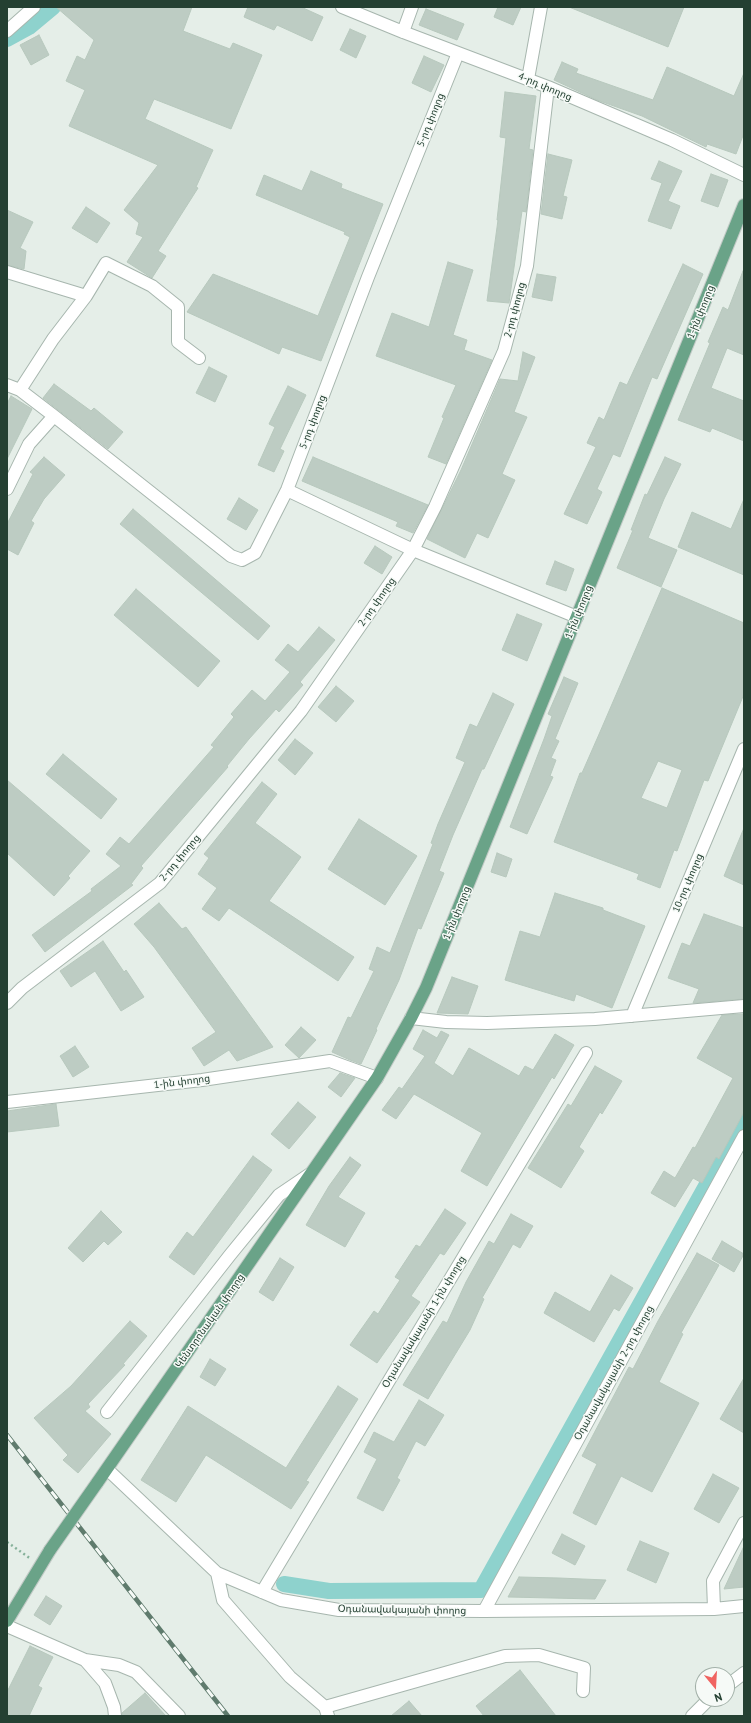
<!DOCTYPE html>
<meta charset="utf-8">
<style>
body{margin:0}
#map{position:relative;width:751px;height:1723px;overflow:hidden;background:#e5eee8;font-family:"PT Sans",sans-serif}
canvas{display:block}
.frame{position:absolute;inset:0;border:8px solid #244032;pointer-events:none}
.north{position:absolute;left:695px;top:1667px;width:40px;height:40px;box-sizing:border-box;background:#f6faf7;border:1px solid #a2b0a8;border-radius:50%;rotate:162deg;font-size:11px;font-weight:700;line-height:16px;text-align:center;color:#244032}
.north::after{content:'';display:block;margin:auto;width:14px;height:18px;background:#f06461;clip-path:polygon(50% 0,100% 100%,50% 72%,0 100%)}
</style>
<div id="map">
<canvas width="751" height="1723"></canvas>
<div class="frame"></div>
<div class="north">N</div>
</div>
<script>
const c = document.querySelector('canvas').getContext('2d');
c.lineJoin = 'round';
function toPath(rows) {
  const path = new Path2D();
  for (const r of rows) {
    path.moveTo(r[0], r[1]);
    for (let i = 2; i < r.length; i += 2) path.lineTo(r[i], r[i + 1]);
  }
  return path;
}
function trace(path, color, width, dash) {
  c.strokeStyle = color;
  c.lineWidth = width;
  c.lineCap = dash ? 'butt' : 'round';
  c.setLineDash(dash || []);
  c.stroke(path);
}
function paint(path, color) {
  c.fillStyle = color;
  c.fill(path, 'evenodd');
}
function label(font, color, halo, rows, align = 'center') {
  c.font = font + ' "PT Sans","Noto Sans Armenian",sans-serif';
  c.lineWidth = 3;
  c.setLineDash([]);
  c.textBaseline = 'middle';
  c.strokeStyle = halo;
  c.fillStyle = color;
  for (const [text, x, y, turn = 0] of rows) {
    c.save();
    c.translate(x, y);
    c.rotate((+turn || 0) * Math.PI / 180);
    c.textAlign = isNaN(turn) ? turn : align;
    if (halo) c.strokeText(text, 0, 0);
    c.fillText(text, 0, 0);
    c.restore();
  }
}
trace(toPath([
 [7,39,29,27,53,7],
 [284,1584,329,1591,481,1590,744,1118]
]), '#8ed2cd', 16);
const building = toPath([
 [56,7,192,7,183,31,230,49,233,43,262,55,231,129,154,99,145,119,213,150,196,187,198,188,158,251,166,256,152,278,127,262,143,237,136,234,139,223,124,210,158,165,69,126,85,90,66,81,77,56,85,60,94,40,56,7],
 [248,7,301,7,323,17,312,41,277,25,274,30,244,17,248,7],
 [498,7,521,7,513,25,494,17,498,7],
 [569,7,684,7,668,47,569,7],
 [426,9,464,24,457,40,419,25,426,9],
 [350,29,366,36,356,58,340,50,350,29],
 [39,35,49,55,31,65,20,45,39,35],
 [424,56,444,65,431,92,412,83,424,56],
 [562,62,578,69,576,73,653,100,667,67,734,96,744,73,744,133,736,154,707,144,706,147,642,116,597,100,554,80,562,62],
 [505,92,536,96,529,149,533,150,526,212,522,211,509,303,487,301,498,220,497,220,506,138,500,137,505,92],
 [548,154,572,160,563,196,567,197,562,219,541,214,548,154],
 [659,161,682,171,668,201,680,206,671,229,648,221,662,183,651,179,659,161],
 [311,171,342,184,341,188,383,204,321,361,282,347,279,354,187,312,213,274,318,316,350,237,344,234,345,232,256,195,264,175,302,191,311,171],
 [711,174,728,180,718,207,701,201,711,174],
 [86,207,110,223,97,243,72,228,86,207],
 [7,210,33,222,20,248,26,251,24,269,7,265,7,210],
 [448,262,473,270,453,335,467,340,464,350,492,360,446,464,428,457,444,418,442,417,456,385,376,356,392,313,429,327,448,262],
 [683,264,703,274,657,379,652,377,620,457,613,454,597,489,602,492,587,524,564,514,596,447,587,443,599,417,604,420,620,382,627,385,683,264],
 [743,271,744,355,727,348,711,388,744,401,744,441,712,428,710,432,678,420,710,343,708,342,723,307,728,310,743,271],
 [537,274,556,277,552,301,532,297,537,274],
 [523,352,535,357,514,412,527,417,502,474,515,480,488,538,477,533,465,558,427,539,461,470,500,379,518,381,523,352],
 [209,367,227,376,215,402,196,393,209,367],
 [54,384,91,411,94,408,123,432,108,449,43,398,54,384],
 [288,386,306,395,280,449,284,451,274,472,258,465,275,427,269,424,288,386],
 [11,396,32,409,7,459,7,404,11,396],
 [44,457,65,475,44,499,31,521,34,523,18,555,7,549,7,524,33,474,30,472,44,457],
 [313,457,428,505,413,533,396,526,398,522,302,481,313,457],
 [665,457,681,464,664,499,648,538,677,550,661,587,617,568,633,530,631,530,645,494,647,495,665,457],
 [239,498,258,510,246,530,227,519,239,498],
 [744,499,744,575,678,547,692,512,731,529,744,499],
 [133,509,270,626,258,640,120,524,133,509],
 [375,546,392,557,382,574,364,563,375,546],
 [555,561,574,569,566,591,546,584,555,561],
 [662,588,744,623,744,694,708,781,704,780,677,851,674,850,660,888,637,879,639,874,554,842,580,773,582,773,600,732,662,588],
 [658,761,682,770,667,808,641,798,658,761],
 [136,589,220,661,198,687,114,615,136,589],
 [517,614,542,624,527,661,502,650,517,614],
 [319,627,335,640,300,682,303,685,279,712,276,709,249,739,227,766,228,767,141,866,143,868,131,884,133,885,45,952,32,935,92,891,91,889,121,866,106,854,120,837,129,844,151,819,214,747,211,745,234,717,231,714,252,690,265,701,290,672,275,660,288,644,298,652,319,627],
 [564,677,578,683,555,739,559,741,551,758,556,760,550,776,553,777,527,834,510,827,544,739,552,716,548,714,564,677],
 [336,686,354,701,336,722,318,707,336,686],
 [493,693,514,704,484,769,482,769,453,835,439,871,444,873,421,929,418,928,399,980,376,1029,377,1030,361,1064,350,1060,332,1052,348,1017,351,1018,374,971,369,969,377,947,390,953,433,844,431,843,438,824,465,762,456,758,470,724,477,727,493,693],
 [295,739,313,753,295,775,278,760,295,739],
 [63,754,117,799,101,819,46,774,63,754],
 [7,780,90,851,68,876,70,878,54,896,7,853,7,780],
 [262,782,277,794,255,823,301,857,269,901,354,957,338,981,229,908,219,921,202,909,217,888,198,874,209,858,204,854,262,782],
 [359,819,417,856,385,905,328,869,359,819],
 [744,828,744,885,724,876,744,828],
 [497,853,512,859,506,877,491,872,497,853],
 [555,893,603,908,603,910,645,926,612,1008,576,994,574,1001,505,980,520,931,540,937,555,893],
 [159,903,182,929,186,927,273,1047,237,1061,229,1050,204,1066,192,1048,216,1032,154,947,134,924,159,903],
 [704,914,744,928,744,999,693,1003,699,989,668,978,682,943,690,946,704,914],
 [103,941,124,972,126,970,144,997,121,1011,95,971,71,987,60,971,103,941],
 [452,977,478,986,468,1014,437,1013,452,977],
 [744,1014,744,1112,719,1159,716,1157,702,1183,693,1178,675,1207,651,1193,664,1171,675,1178,693,1147,695,1148,733,1078,697,1058,722,1015,744,1014],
 [301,1027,316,1040,299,1058,285,1045,301,1027],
 [423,1030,437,1038,441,1031,449,1035,434,1063,453,1076,469,1048,519,1076,525,1066,533,1070,555,1034,574,1045,554,1079,552,1077,487,1186,461,1171,482,1133,414,1094,396,1119,382,1110,399,1087,402,1089,425,1056,413,1049,423,1030],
 [75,1046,89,1067,73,1077,60,1056,75,1046],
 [595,1066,622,1081,602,1114,600,1112,579,1147,584,1151,561,1188,528,1168,568,1104,571,1106,595,1066],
 [340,1073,355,1078,341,1097,328,1087,340,1073],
 [298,1102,316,1117,289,1149,271,1134,298,1102],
 [56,1104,59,1126,7,1132,7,1111,56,1104],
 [253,1156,272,1170,194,1275,169,1257,187,1232,193,1237,253,1156],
 [350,1157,361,1165,338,1197,365,1213,345,1247,306,1225,329,1186,350,1157],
 [445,1209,466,1223,444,1255,440,1253,411,1296,420,1302,377,1363,350,1345,374,1311,378,1314,400,1280,395,1277,416,1245,420,1247,445,1209],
 [101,1211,122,1232,108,1245,104,1241,83,1262,68,1248,101,1211],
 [511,1214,533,1226,520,1248,513,1244,482,1298,484,1299,470,1330,428,1399,403,1385,443,1321,447,1323,466,1282,489,1241,494,1244,511,1214],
 [722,1241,744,1254,734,1272,712,1259,722,1241],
 [697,1253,719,1265,681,1333,683,1334,659,1382,699,1403,652,1492,621,1476,596,1525,573,1513,597,1464,582,1456,629,1367,633,1369,658,1321,697,1253],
 [280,1258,294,1267,273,1301,259,1292,280,1258],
 [611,1275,633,1288,619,1311,614,1308,594,1342,544,1313,555,1292,590,1312,611,1275],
 [130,1321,147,1336,123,1364,125,1365,88,1404,90,1407,85,1411,111,1434,78,1473,63,1460,68,1455,34,1418,71,1386,130,1321],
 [210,1359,226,1369,215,1386,200,1377,210,1359],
 [744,1378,744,1433,720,1419,744,1378],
 [338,1386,358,1399,306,1481,309,1482,291,1509,206,1455,176,1502,141,1480,188,1406,286,1468,338,1386],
 [419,1400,444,1415,425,1446,416,1441,397,1478,400,1480,383,1511,357,1498,377,1459,364,1452,374,1432,394,1442,419,1400],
 [713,1474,739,1488,719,1523,694,1509,713,1474],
 [562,1534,585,1546,575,1565,552,1553,562,1534],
 [640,1541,669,1553,656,1583,627,1570,640,1541],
 [744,1546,744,1587,724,1589,744,1546],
 [519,1577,559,1578,606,1580,595,1599,508,1597,519,1577],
 [46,1596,62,1606,50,1625,34,1615,46,1596],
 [30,1646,53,1657,38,1686,42,1688,29,1716,7,1716,7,1692,30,1646],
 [520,1670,556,1716,484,1716,476,1706,520,1670],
 [145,1693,166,1716,122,1716,122,1713,145,1693],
 [409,1701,422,1716,391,1716,409,1701]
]);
paint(building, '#bdccc3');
trace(building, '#b7c8bd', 1);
const minor = toPath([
 [342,7,403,32,548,87,672,140,744,175],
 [7,31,34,7],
 [403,32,412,7],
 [528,79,541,7],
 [7,272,86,296],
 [7,385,20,390,54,416,231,556,242,560,255,553,287,490,368,277,458,53],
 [20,390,53,339,86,296,106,263,152,286,178,307,178,342,199,358],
 [7,489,29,444,54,416],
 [287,490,413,550,577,617],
 [7,1003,22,988,160,883,301,711,413,550,435,507,504,351,527,266,548,87],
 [632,1016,744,749],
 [411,1018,446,1022,487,1023,595,1019,744,1006],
 [7,1102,202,1080,330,1061,377,1078],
 [107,1412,230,1255,279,1195,310,1174],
 [108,1470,217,1573,281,1600,339,1610,484,1611,714,1609,744,1606],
 [217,1573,223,1600,290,1677,325,1707,328,1716],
 [262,1592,586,1053],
 [714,1609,713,1581,744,1523],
 [484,1611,744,1136],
 [7,1626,85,1660,105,1683,114,1707,115,1716],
 [85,1660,119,1665,136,1672,179,1716],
 [727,1686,744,1673],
 [325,1707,505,1656,539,1655,584,1668,583,1691],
 [692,1716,709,1699]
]);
const major = toPath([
 [97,1483,377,1078,411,1018,426,988,744,205],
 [7,1621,50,1550]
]);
trace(minor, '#a7b6ae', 14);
trace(major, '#c2cac6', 14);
trace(toPath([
 [7,1542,31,1559]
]), '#86b19a', 2.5, [2, 3]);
trace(minor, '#fff', 12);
trace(major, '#6aa388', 12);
const rail = toPath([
 [7,1435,228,1716]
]);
trace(rail, '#5f7b6d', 4.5);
trace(rail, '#f6faf7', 3, [9]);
const majorBridge = toPath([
 [50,1550,97,1483]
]);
trace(majorBridge, '#c2cac6', 14, []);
trace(majorBridge, '#6aa388', 12);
label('10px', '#244032', '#f6faf7', [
 ["4-րդ փողոց",545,87,23],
 ["5-րդ փողոց",431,120,-68],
 ["2-րդ փողոց",515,310,-75],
 ["1-ին փողոց",701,312,-68],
 ["5-րդ փողոց",313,422,-69],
 ["2-րդ փողոց",377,602,-55],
 ["1-ին փողոց",579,612,-68],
 ["2-րդ փողոց",180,858,-50],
 ["10-րդ փողոց",688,883,-67],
 ["1-ին փողոց",457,913,-68],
 ["1-ին փողոց",182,1082,-7],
 ["Կենտրոնական փողոց",210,1321,-55],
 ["Օդանավակայանի 1-ին փողոց",424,1322,-59],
 ["Օդանավակայանի 2-րդ փողոց",614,1373,-61],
 ["Օդանավակայանի փողոց",402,1610,1]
]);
</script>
